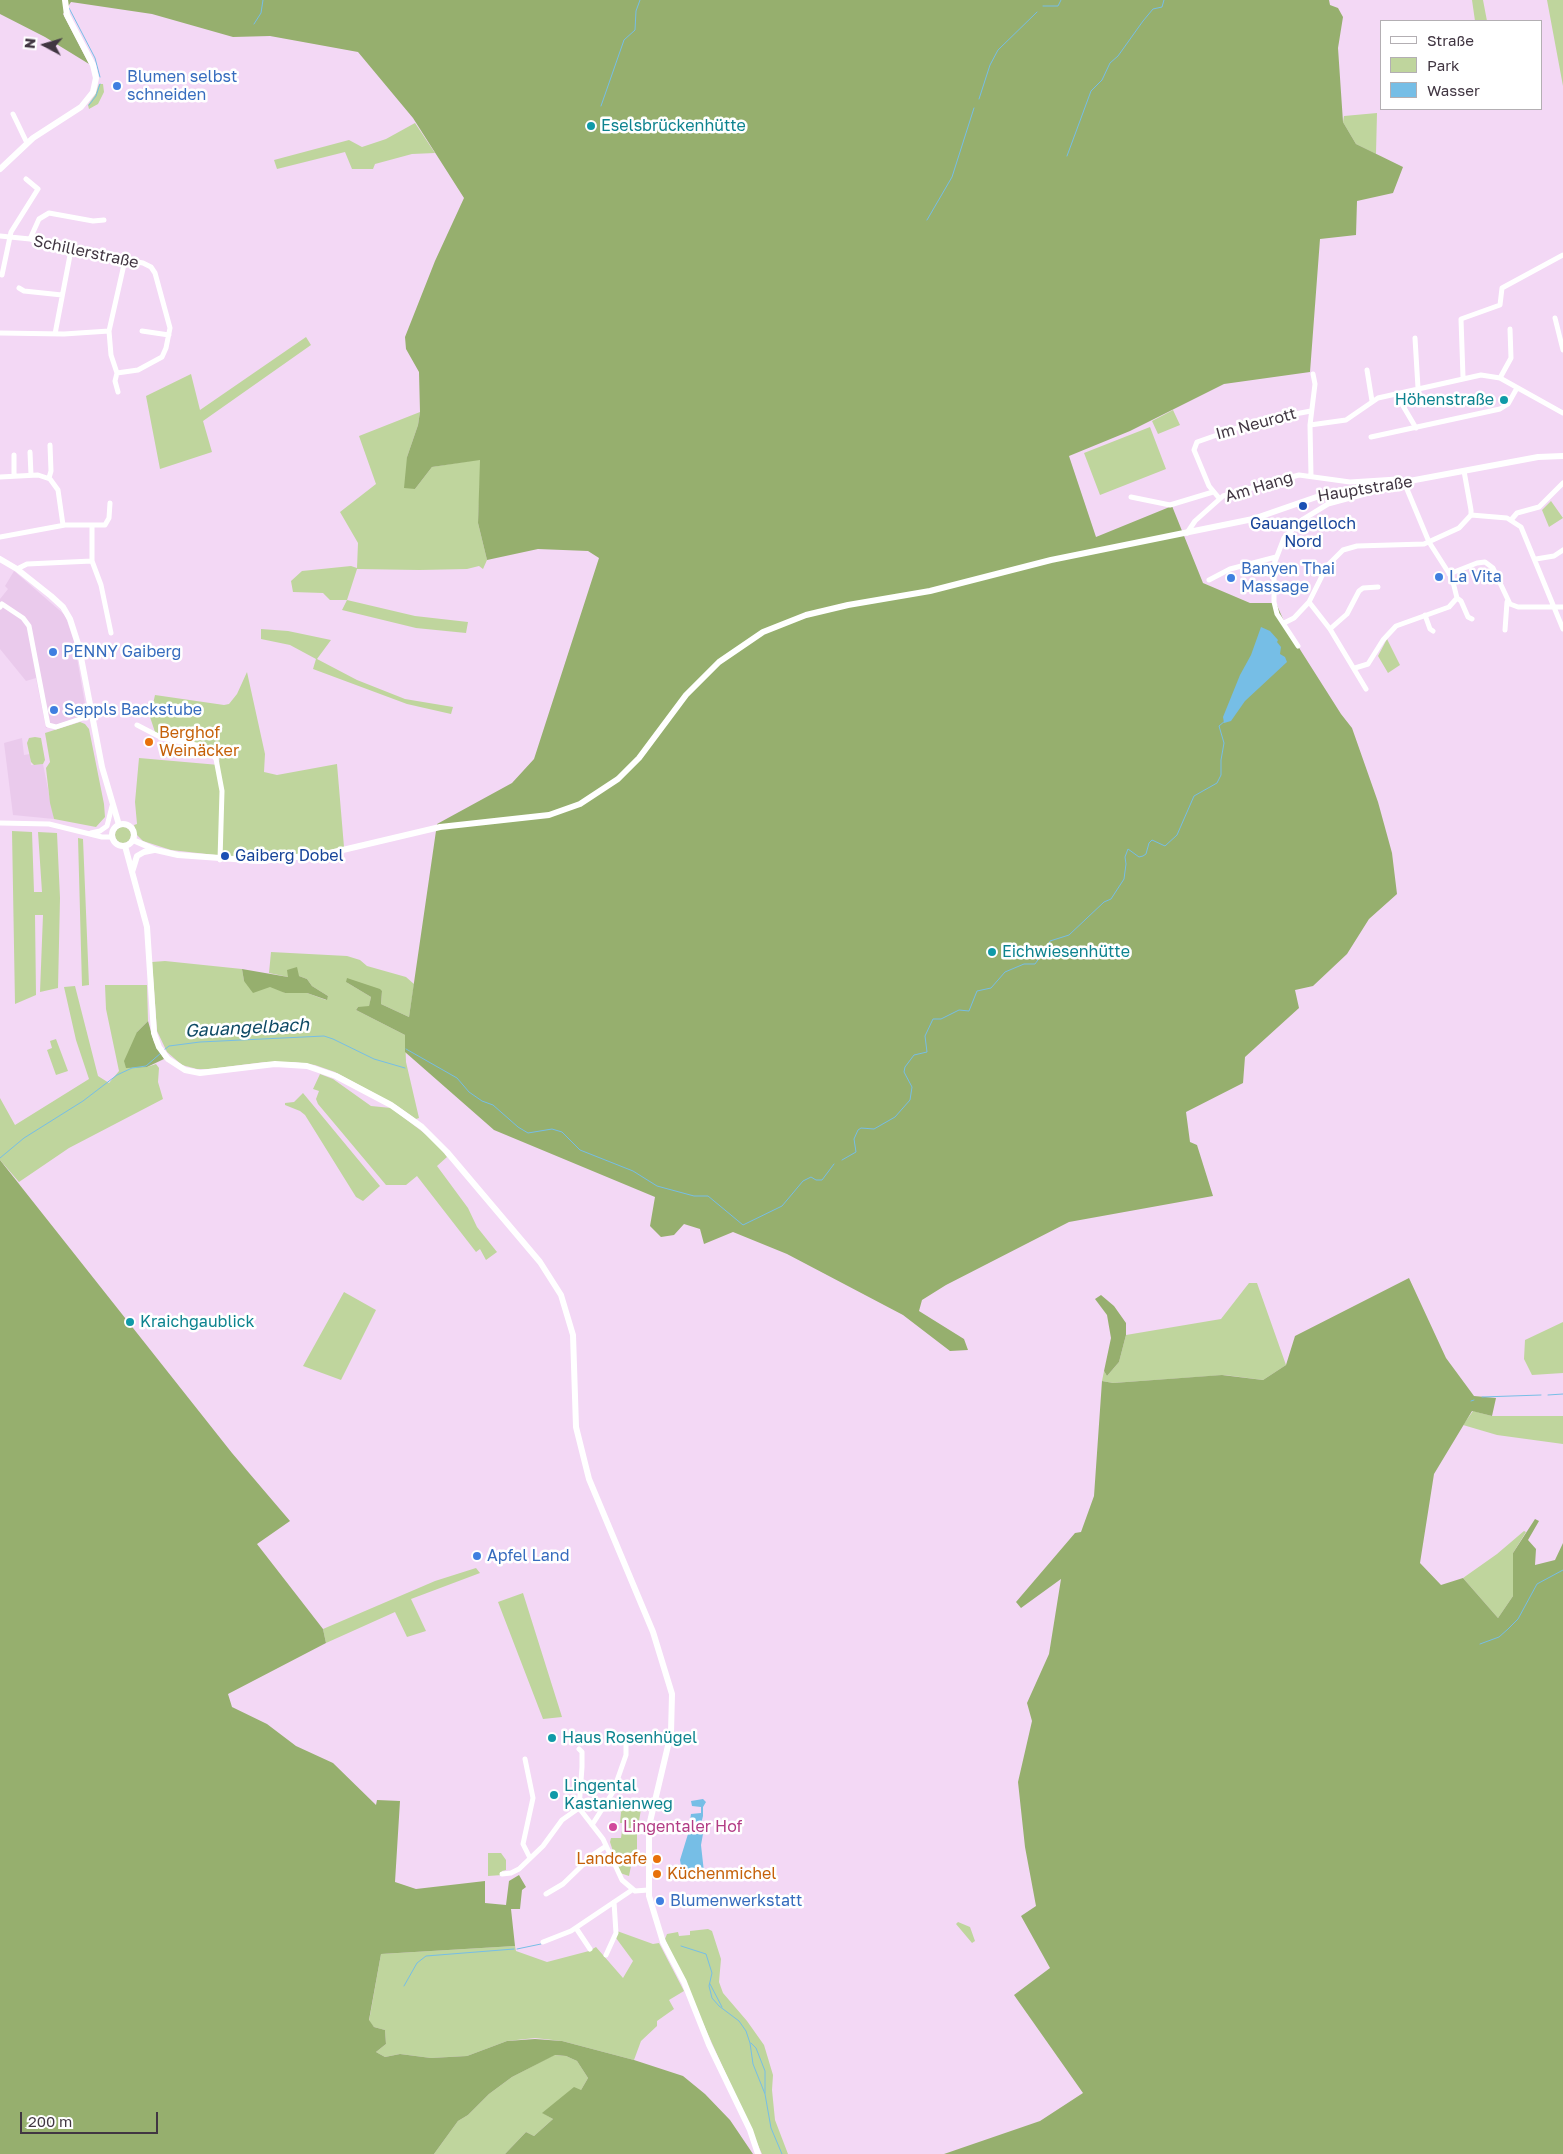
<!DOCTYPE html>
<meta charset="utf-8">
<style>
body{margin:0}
#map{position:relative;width:1563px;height:2154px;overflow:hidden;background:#f3d8f5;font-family:"Golos Text",sans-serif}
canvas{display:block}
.legend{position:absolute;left:1380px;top:20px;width:162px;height:90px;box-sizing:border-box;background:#fff;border:1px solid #b3afb3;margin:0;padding:6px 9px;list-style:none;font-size:15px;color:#413642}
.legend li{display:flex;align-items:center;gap:10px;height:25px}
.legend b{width:25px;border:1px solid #b3afb3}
.north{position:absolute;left:20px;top:20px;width:50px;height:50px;-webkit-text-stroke:4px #fff;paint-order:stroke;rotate:276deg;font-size:14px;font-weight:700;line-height:20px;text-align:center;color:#413642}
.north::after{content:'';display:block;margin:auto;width:18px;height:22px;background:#413642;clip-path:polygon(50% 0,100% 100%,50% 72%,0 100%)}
.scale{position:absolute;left:20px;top:2112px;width:138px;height:22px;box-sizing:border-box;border:2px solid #413642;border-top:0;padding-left:6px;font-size:15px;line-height:18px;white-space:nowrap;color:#413642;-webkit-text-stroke:4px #fff;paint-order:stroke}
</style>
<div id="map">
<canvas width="1563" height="2154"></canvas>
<ul class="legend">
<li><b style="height:6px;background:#fff"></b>Straße</li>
<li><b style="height:14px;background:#bfd59d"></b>Park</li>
<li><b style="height:14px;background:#76bee6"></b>Wasser</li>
</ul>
<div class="north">N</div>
<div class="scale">200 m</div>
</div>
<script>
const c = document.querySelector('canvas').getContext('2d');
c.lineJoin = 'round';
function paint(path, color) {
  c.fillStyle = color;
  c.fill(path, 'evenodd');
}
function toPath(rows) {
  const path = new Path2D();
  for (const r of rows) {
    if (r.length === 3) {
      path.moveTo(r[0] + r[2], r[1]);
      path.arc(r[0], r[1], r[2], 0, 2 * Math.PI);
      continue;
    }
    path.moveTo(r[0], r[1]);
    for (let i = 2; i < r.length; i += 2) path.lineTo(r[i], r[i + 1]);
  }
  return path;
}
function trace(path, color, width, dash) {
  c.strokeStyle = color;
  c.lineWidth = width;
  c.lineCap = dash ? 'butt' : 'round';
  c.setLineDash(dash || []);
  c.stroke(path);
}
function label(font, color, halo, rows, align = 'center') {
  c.font = font + ' "Golos Text",sans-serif';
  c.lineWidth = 5;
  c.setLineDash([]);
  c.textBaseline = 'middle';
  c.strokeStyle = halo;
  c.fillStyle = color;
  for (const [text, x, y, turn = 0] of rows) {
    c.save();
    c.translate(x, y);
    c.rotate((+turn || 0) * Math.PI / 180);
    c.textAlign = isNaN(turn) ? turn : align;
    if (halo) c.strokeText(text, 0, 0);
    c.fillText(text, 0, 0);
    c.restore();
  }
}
paint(toPath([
 [14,571,65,615,74,641,87,715,46,728,36,678,26,681,0,649,0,599,8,589,5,586],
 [22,738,24,755,30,754,31,765,43,764,54,819,13,815,4,743]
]), '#eacaec');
paint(toPath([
 [1472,0,1483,0,1487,21,1475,21],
 [1547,0,1563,0,1563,86],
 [99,84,103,84,104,92,98,104,89,109,88,105,95,95],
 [1377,113,1376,154,1356,144,1343,122,1344,116],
 [415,123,435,153,412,154,375,164,373,169,352,169,345,152,277,169,274,160,349,140,362,147,386,139],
 [306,337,311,345,203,421,212,452,160,469,146,396,191,374,200,410],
 [1173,410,1180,425,1158,434,1152,421],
 [420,412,418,425,407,457,415,489,432,467,481,459,478,523,487,560,483,569,479,566,467,569,419,570,357,569,347,600,415,616,468,622,466,633,416,628,342,610,347,600,330,600,323,593,293,592,291,581,302,571,351,566,357,568,358,543,340,512,376,484,359,436],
 [1150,427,1166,469,1100,495,1084,453],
 [1551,501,1563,518,1549,527,1542,510],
 [261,629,288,631,331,640,317,659,357,680,405,699,453,707,451,714,407,704,313,669,316,659,290,645,261,639],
 [1387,639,1400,665,1388,673,1378,656],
 [247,672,265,754,264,772,277,775,337,764,344,847,304,855,251,859,171,850,143,841,137,835,134,825,137,824,135,802,139,758,219,765,220,748,168,738,155,732,150,717,155,695,224,705,229,704,237,694],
 [80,722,85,724,89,729,104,804,105,817,96,827,54,819,50,803,46,768,50,762,45,733],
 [35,737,41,738,45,760,43,764,34,765,31,762,27,743,29,738],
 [123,835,8],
 [12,831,32,832,34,892,42,892,38,832,57,833,60,898,58,988,40,992,43,915,35,915,36,995,15,1004],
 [78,838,83,839,89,985,82,986],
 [271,952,347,956,360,960,367,966,406,977,414,984,409,1017,381,1004,382,991,346,982,371,997,369,1007,358,1007,356,1010,405,1035,406,1062,419,1118,416,1119,396,1105,335,1072,315,1065,294,1062,265,1062,209,1069,197,1069,182,1065,167,1052,157,1031,152,962,165,961,242,969,244,981,277,988,285,993,307,993,326,1000,328,996,312,986,307,979,299,976,288,977,269,973],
 [105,985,147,985,148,1021,137,1032,147,1067,156,1064,159,1068,158,1082,163,1099,69,1148,19,1182,0,1160,0,1098,15,1125,89,1079,76,1040,64,987,75,986,98,1076,109,1083,119,1071,106,1009],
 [56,1039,68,1071,56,1075,47,1050,52,1048,50,1041],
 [320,1074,333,1079,371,1106,391,1108,436,1142,447,1157,437,1166,468,1208,477,1227,497,1252,486,1260,480,1249,476,1252,417,1176,406,1185,386,1185,318,1104,316,1099,319,1091,313,1089],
 [303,1093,380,1186,363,1201,356,1197,305,1115,300,1111,285,1105,285,1103,294,1102],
 [1249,1283,1257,1283,1286,1365,1263,1380,1224,1375,1113,1383,1102,1381,1104,1371,1107,1376,1119,1362,1126,1335,1221,1319],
 [344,1292,376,1310,341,1380,303,1366],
 [1563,1322,1563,1373,1532,1375,1524,1359,1525,1340],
 [1473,1411,1492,1416,1563,1416,1563,1444,1497,1435,1463,1425],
 [1524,1531,1526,1532,1513,1553,1513,1596,1498,1618,1463,1578,1497,1554],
 [476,1568,480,1573,411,1599,426,1631,407,1637,395,1612,326,1643,323,1629,435,1581],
 [523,1593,562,1717,543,1719,498,1602],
 [620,1803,642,1804,637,1832,637,1855,631,1866,629,1876,620,1873,610,1842,611,1838,621,1838,623,1823,620,1823,621,1812,618,1810],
 [488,1853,501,1853,506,1860,506,1870,502,1871,502,1875,488,1876],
 [958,1922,970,1927,975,1941,972,1943,956,1924],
 [708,1929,712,1931,721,1959,719,1982,723,1993,747,2021,764,2045,773,2075,772,2090,775,2120,788,2154,762,2154,665,1939,667,1934,678,1932,679,1936,690,1935,690,1931],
 [617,1931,653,1944,659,1943,684,1991,669,2000,674,2009,657,2021,657,2026,641,2041,634,2060,562,2041,535,2038,507,2041,467,2056,431,2058,400,2054,385,2057,376,2052,386,2044,385,2030,374,2027,369,2021,381,1954,515,1946,516,1951,547,1962,589,1951,596,1947,623,1978,633,1961,616,1938],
 [554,2055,566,2056,577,2061,588,2078,581,2090,543,2113,553,2119,534,2136,526,2132,505,2154,434,2154,458,2121,468,2115,489,2094,512,2077]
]), '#bfd59d');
paint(toPath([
 [0,0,1329,0,1330,5,1338,8,1343,17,1338,48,1343,122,1356,144,1403,167,1393,193,1357,201,1356,235,1320,239,1310,372,1224,384,1130,431,1069,456,1096,537,1172,506,1203,583,1250,603,1276,603,1287,628,1301,651,1341,714,1352,728,1378,802,1392,853,1397,894,1369,919,1347,954,1313,986,1295,990,1299,1008,1245,1057,1243,1083,1186,1112,1190,1142,1197,1145,1213,1196,1069,1222,946,1285,922,1300,919,1311,964,1339,968,1350,950,1351,903,1315,787,1254,733,1232,704,1244,700,1229,684,1224,674,1235,661,1237,650,1226,655,1197,494,1130,405,1052,405,1035,356,1010,358,1007,369,1006,371,997,346,982,347,978,380,989,382,991,381,1004,409,1017,437,824,512,783,534,759,599,558,588,551,538,549,487,560,478,523,480,460,432,467,415,489,404,488,407,457,418,425,420,412,419,372,406,349,405,337,435,261,464,198,413,118,358,52,270,36,233,37,152,14,71,2,63,14,89,64,45,37,0,14],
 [297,967,299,976,307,979,312,986,328,996,327,1000,307,993,285,993,270,987,253,993,244,981,242,969,288,977,287,970],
 [148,1021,154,1042,164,1059,147,1067,126,1068,124,1061,137,1032],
 [0,1160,232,1453,290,1521,257,1544,323,1629,326,1643,228,1694,232,1707,267,1724,296,1746,333,1763,376,1805,377,1800,400,1801,395,1882,416,1889,485,1881,485,1903,506,1905,509,1881,519,1875,526,1887,522,1890,520,1909,511,1909,515,1946,381,1954,369,2020,374,2027,385,2030,386,2044,376,2052,385,2057,400,2054,431,2058,467,2056,507,2041,535,2039,562,2041,634,2060,683,2076,705,2094,730,2120,753,2154,505,2154,526,2132,534,2136,553,2119,542,2113,574,2087,581,2090,588,2078,577,2061,566,2056,555,2055,512,2077,489,2094,468,2115,458,2121,434,2154,0,2154],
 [1409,1278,1446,1358,1474,1396,1496,1398,1492,1416,1472,1411,1434,1474,1420,1563,1441,1585,1463,1578,1498,1618,1513,1596,1513,1553,1535,1519,1539,1521,1528,1540,1536,1549,1535,1565,1555,1560,1563,1543,1563,2154,944,2154,1040,2121,1083,2093,1014,1995,1050,1968,1021,1916,1036,1906,1025,1847,1018,1782,1032,1721,1027,1703,1049,1654,1061,1579,1021,1608,1016,1602,1075,1533,1081,1532,1094,1496,1102,1381,1113,1383,1222,1375,1263,1380,1286,1365,1295,1336],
 [1101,1295,1114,1306,1126,1323,1126,1335,1119,1362,1107,1376,1104,1371,1111,1338,1107,1315,1095,1299]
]), '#96af6e');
paint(toPath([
 [1261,627,1270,631,1278,640,1277,642,1281,647,1280,654,1285,657,1287,662,1245,701,1231,721,1224,723,1223,717,1240,675,1251,655],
 [703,1799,706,1802,703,1807,703,1816,701,1824,703,1834,701,1845,704,1872,698,1876,690,1876,682,1871,680,1860,688,1834,691,1814,701,1813,701,1807,692,1806,691,1801]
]), '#76bee6');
trace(toPath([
 [1043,6,1058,6,1061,0],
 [69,8,95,58,100,77],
 [254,24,261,13,263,0],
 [979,99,990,65,998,50,1037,12],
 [89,105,96,96,100,84],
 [601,106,624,40,635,30,636,11,640,0],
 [1067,156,1091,91,1102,80,1110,63,1118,56,1143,21,1153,9,1162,7,1164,0],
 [927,220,952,177,974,108],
 [406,1049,457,1078,469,1092,482,1101,493,1105,518,1127,528,1133,552,1129,562,1132,580,1150,633,1171,657,1186,694,1196,708,1196,743,1225,782,1206,803,1181,811,1177,816,1180,822,1180,834,1164],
 [164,1050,169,1046,200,1042,324,1036,333,1039,374,1059,405,1068],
 [0,1158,24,1138,83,1101,117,1075,132,1068,146,1066,161,1053],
 [842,1160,856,1152,854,1139,858,1130,861,1128,874,1129,895,1117,910,1100,912,1087,904,1072,905,1067,914,1055,927,1052,925,1036,933,1019,941,1019,959,1010,969,1011,977,991,991,988,1005,972,1024,964,1035,964,1040,957,1045,955,1050,941,1069,935,1104,902,1111,899,1124,879,1126,864,1125,857,1128,849,1139,857,1143,856,1146,854,1149,843,1152,840,1165,846,1177,835,1194,796,1217,783,1221,775,1221,760,1224,743,1219,726,1225,721],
 [1548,1395,1563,1394],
 [1482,1397,1541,1395],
 [1471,1401,1474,1400],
 [1480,1644,1499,1637,1508,1629,1518,1619,1537,1584,1563,1570],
 [681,1946,706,1954,712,1973,709,1986,712,1998,719,2006,739,2021,746,2031,750,2043,753,2064,765,2094,771,2128,782,2154],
 [517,1949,541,1944],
 [710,1984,722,2007],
 [404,1986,417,1963,426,1956,514,1949],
 [751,2043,756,2048,765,2071,765,2093]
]), '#76bee6', 1);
trace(toPath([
 [13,114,27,143],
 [0,236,30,239,71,250,143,263,151,267,155,273,170,328,166,348,162,357,138,370,117,373,111,355,109,331],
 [30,239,39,219,49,213,93,221,104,220],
 [2,275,11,232,38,189,26,179],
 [19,288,24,291,62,295],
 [1555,318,1563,350],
 [109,331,125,260],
 [142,331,169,335],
 [0,333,64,334,109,331],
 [55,334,71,250],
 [1415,338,1418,388],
 [1367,370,1372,401],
 [117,373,115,381,118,392],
 [1463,377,1461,319,1500,305,1502,288,1563,255],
 [1500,378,1511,358,1510,329],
 [1396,394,1416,428],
 [1310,425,1346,420,1378,398,1481,375,1500,378,1563,413],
 [1371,437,1500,409,1508,404,1517,388],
 [30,452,31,475],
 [14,455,14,476],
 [1311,476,1310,425,1315,384,1313,374],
 [0,477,38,475,50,479,58,490,63,525],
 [49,478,51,471,50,445],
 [1131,497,1170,505,1213,492],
 [1219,498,1209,486,1194,450,1197,442,1257,421,1311,411],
 [1471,515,1507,518,1521,527,1563,629],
 [1511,520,1517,513,1539,507,1563,483],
 [1187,533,1195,521,1223,496,1299,475,1350,482,1397,479,1404,482],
 [0,537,65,525,105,525,109,518,110,503],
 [1536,559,1554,556,1563,550],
 [92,561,101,585,111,633],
 [92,561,92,525],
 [17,569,27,564,92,561],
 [1449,574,1477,563,1485,562,1493,568,1510,604,1518,607,1563,607],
 [1209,580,1230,569,1276,557],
 [1457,598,1461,601,1468,617,1472,619],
 [1309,602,1330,629,1366,689],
 [0,607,2,604,23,618,29,626,48,725,56,727,92,715],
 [1425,615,1430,629,1433,631],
 [1284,623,1294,618,1309,602,1327,566,1343,550,1357,546,1424,544,1459,528,1471,515,1471,510,1464,471],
 [1330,629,1347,614,1359,591,1363,588,1378,587],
 [1505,630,1507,602],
 [1298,646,1277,614,1274,602,1274,564,1284,538,1302,520,1328,504,1380,490,1398,488,1404,482],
 [1355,668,1368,664,1383,640,1396,626,1449,607,1457,598,1452,578,1429,542,1404,482],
 [137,725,162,738,206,747,216,759,222,791,220,860],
 [0,823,49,824,102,837,112,837],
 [91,833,100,831,107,826,112,806],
 [579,1749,582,1752,582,1767,579,1808],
 [525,1759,533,1798,523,1844,530,1858],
 [579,1808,603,1839,622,1880,635,1891,648,1890],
 [592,1825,613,1792,626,1755,626,1745],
 [502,1874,511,1873,519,1869,543,1846,562,1820,579,1808],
 [546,1894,563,1884,594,1854,606,1846],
 [576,1928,590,1949],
 [543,1942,571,1931,632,1890],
 [606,1955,616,1933,614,1902]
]), '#fff', 5);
trace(toPath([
 [0,169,33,138,81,107,93,92,96,78,93,65,67,15,65,0],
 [0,559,17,569,51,596,63,607,70,619,79,647,102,767,119,825],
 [123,835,11],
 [133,840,156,850,178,855,262,861,330,853,440,827,549,815,580,804,618,779,639,758,686,695,719,662,763,632,806,615,848,605,930,591,1051,560,1253,519,1328,493,1404,482,1538,457,1563,456],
 [125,846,147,927,154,1033,159,1047,168,1059,185,1070,200,1073,275,1064,307,1066,336,1076,391,1105,422,1127,447,1152,540,1262,561,1295,573,1335,576,1427,589,1479,653,1632,672,1694,671,1733,649,1826,649,1896,663,1942,684,1982,709,2045,750,2130,758,2154],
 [132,872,137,856,144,852,154,850]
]), '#fff', 6);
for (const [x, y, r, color] of [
 [117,86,5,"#3f7fe0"],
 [591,126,5,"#0f9aa8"],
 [1504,400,5,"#0f9aa8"],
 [1303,506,5,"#1a4fb4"],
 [1439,577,5,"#3f7fe0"],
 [1231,578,5,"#3f7fe0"],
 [53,652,5,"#3f7fe0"],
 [54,710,5,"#3f7fe0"],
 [149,742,5,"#e8710a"],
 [225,856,5,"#1a4fb4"],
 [992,952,5,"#0f9aa8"],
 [130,1322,5,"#0f9aa8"],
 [477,1556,5,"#3f7fe0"],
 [552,1738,5,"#0f9aa8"],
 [554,1795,5,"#0f9aa8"],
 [613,1827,5,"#d1479c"],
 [657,1859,5,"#e8710a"],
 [657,1874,5,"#e8710a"],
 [660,1901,5,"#3f7fe0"]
]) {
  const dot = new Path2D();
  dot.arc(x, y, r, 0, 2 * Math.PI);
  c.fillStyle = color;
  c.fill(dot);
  trace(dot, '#fff', 2);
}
label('16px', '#366cbe', '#fff', [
 ["Blumen selbst",127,77],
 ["schneiden",127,95],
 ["Banyen Thai",1241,569],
 ["Massage",1241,587],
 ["La Vita",1449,577],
 ["PENNY Gaiberg",63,652],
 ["Seppls Backstube",64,710],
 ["Apfel Land",487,1556],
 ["Blumenwerkstatt",670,1901]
], 'left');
label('16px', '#0d838f', '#fff', [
 ["Eselsbrückenhütte",601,126],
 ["Höhenstraße",1494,400,"right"],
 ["Eichwiesenhütte",1002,952],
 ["Kraichgaublick",140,1322],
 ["Haus Rosenhügel",562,1738],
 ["Lingental",564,1786],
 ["Kastanienweg",564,1804]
], 'left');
label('16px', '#413642', '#fff', [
 ["Schillerstraße",86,252,12],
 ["Im Neurott",1256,424,-15],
 ["Am Hang",1259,487,-17],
 ["Hauptstraße",1365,489,-9]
]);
label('16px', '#164399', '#fff', [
 ["Gauangelloch",1303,524],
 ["Nord",1303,542],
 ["Gaiberg Dobel",235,856,"left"]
]);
label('16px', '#c56008', '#fff', [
 ["Berghof",159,733],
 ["Weinäcker",159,751],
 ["Landcafe",647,1859,"right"],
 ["Küchenmichel",667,1874]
], 'left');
label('16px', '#b23c85', '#fff', [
 ["Lingentaler Hof",623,1827]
], 'left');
label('italic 18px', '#0e4a65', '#fff', [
 ["Gauangelbach",247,1028,-3]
]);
</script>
